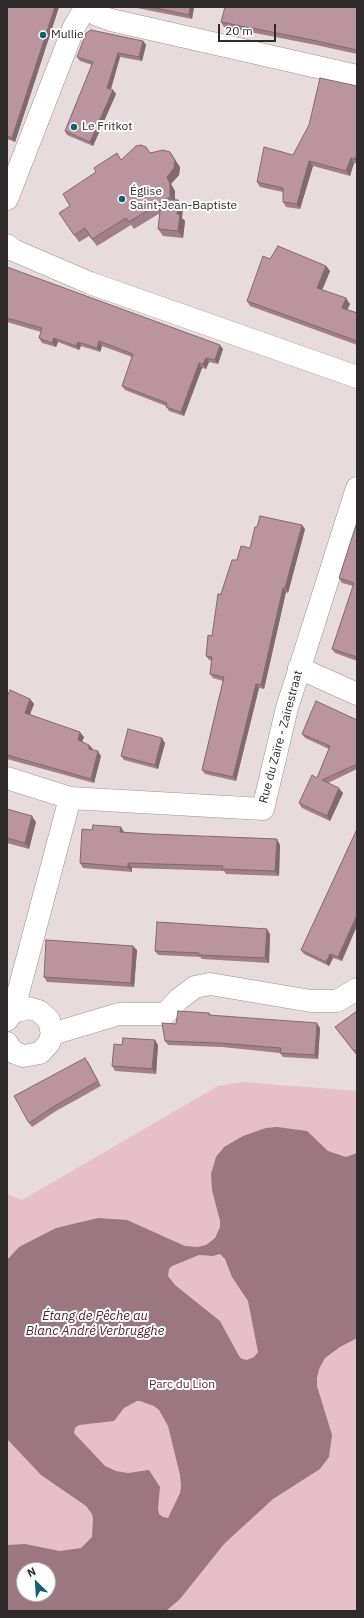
<!DOCTYPE html>
<meta charset="utf-8">
<style>
body{margin:0}
#map{position:relative;width:364px;height:1618px;overflow:hidden;background:#e8dbde;font-family:"IBM Plex Sans",sans-serif}
canvas{display:block}
.frame{position:absolute;inset:0;border:8px solid #2f2a2c;pointer-events:none}
.north{position:absolute;left:16px;top:1562px;width:40px;height:40px;box-sizing:border-box;background:#fff;border:1px solid #acaaab;border-radius:50%;rotate:335deg;font-size:11px;font-weight:700;line-height:16px;text-align:center;color:#2f2a2c}
.north::after{content:'';display:block;margin:auto;width:14px;height:18px;background:#14606c;clip-path:polygon(50% 0,100% 100%,50% 72%,0 100%)}
.scale{position:absolute;left:218px;top:24px;width:58px;height:18px;box-sizing:border-box;border:2px solid #2f2a2c;border-top:0;padding-left:5px;font-size:12px;line-height:14px;white-space:nowrap;color:#2f2a2c;-webkit-text-stroke:3px #fff;paint-order:stroke}
</style>
<div id="map">
<canvas width="364" height="1618"></canvas>
<div class="frame"></div>
<div class="north">N</div>
<div class="scale">20 m</div>
</div>
<script>
const c = document.querySelector('canvas').getContext('2d');
c.lineJoin = 'round';
function paint(path, color) {
  c.fillStyle = color;
  c.fill(path, 'evenodd');
}
function toPath(rows) {
  const path = new Path2D();
  for (const r of rows) {
    path.moveTo(r[0], r[1]);
    for (let i = 2; i < r.length; i += 2) path.lineTo(r[i], r[i + 1]);
  }
  return path;
}
function trace(path, color, width, dash) {
  c.strokeStyle = color;
  c.lineWidth = width;
  c.lineCap = dash ? 'butt' : 'round';
  c.setLineDash(dash || []);
  c.stroke(path);
}
function label(font, color, halo, rows, align = 'center') {
  c.font = font + ' "IBM Plex Sans",sans-serif';
  c.lineWidth = 4;
  c.setLineDash([]);
  c.textBaseline = 'middle';
  c.strokeStyle = halo;
  c.fillStyle = color;
  for (const [text, x, y, turn = 0] of rows) {
    c.save();
    c.translate(x, y);
    c.rotate((+turn || 0) * Math.PI / 180);
    c.textAlign = isNaN(turn) ? turn : align;
    if (halo) c.strokeText(text, 0, 0);
    c.fillText(text, 0, 0);
    c.restore();
  }
}
paint(toPath([
 [243,1082,357,1091,357,1611,7,1611,7,1194,22,1200,218,1086],
 [24,1570,48,1570,48,1594,24,1594]
]), '#e6bfc9');
paint(toPath([
 [277,1127,307,1131,328,1151,346,1157,357,1153,357,1338,340,1347,325,1358,319,1369,317,1378,317,1386,332,1435,329,1457,320,1469,273,1499,224,1544,180,1599,166,1611,7,1611,7,1545,25,1544,60,1551,81,1548,92,1537,93,1519,92,1514,86,1506,41,1475,7,1439,7,1260,19,1247,56,1228,98,1218,127,1220,185,1246,198,1247,206,1245,215,1238,220,1227,220,1221,212,1190,211,1174,216,1157,224,1147,243,1136,266,1128],
 [220,1254,225,1259,232,1277,248,1301,258,1352,254,1357,247,1360,242,1359,239,1356,220,1321,175,1285,168,1276,169,1269,172,1266,199,1255,213,1256],
 [137,1401,140,1401,154,1406,159,1410,168,1426,180,1475,181,1486,180,1493,168,1518,163,1517,159,1514,158,1508,160,1487,149,1470,128,1473,116,1471,105,1466,74,1433,75,1428,79,1425,114,1421,124,1408],
 [24,1570,48,1570,48,1594,24,1594]
]), '#9b7781');
const minor = toPath([
 [89,7,97,15,111,20,357,76],
 [7,199,74,27,86,7],
 [7,245,13,250,90,283,357,377],
 [299,668,357,694],
 [7,778,70,798,263,809,287,708,357,488],
 [13,1012,70,798],
 [7,1020,13,1012,28,1008,39,1011,49,1020,52,1034,49,1043,40,1053,23,1056,13,1052,7,1043],
 [52,1034,119,1014,165,1014,179,999,195,987,210,984,311,1001,337,1001,357,989]
]);
trace(minor, '#9c9093', 23);
trace(minor, '#fff', 22);
paint(toPath([
 [7,7,59,7,15,142,7,139],
 [132,7,194,7,192,19],
 [357,7,357,54,316,45,224,27,221,22],
 [143,41,146,45,142,61,120,57,111,89,113,90,116,94,93,146,67,135,65,131,92,65,80,61,77,57],
 [357,86,357,164,354,163,350,176,313,166,300,209,286,207,283,202,283,192,260,187,257,182,293,155],
 [150,153,180,167,179,175,171,184,175,191,175,200,178,200,183,207,182,218,185,221,183,238,163,236,158,229,160,213,134,229,131,225,97,246,89,236,79,242,74,235,70,206,96,172,121,160],
 [270,259,326,266,330,271,322,290,350,304,347,309,357,313,357,345,250,306,247,301],
 [7,267,223,349,218,364,209,362,206,369,202,368,184,416,169,411,166,406,125,390,122,386,132,357,102,346,100,352,81,346,79,350,58,342,56,347,42,343,39,338,41,332,7,322],
 [357,522,357,661,335,653,332,649,353,586,342,583,339,578],
 [305,529,288,593,286,592,264,689,259,688,236,781,205,774,202,770,223,681,213,678,210,674,212,661,209,660,206,656,212,636,221,594,237,560,250,548],
 [7,697,30,699,34,704,30,714,84,737,82,742,101,756,94,783,7,759],
 [357,720,357,769,328,783,343,793,330,821,302,808,299,803,317,778,329,749,305,738,302,734],
 [165,743,158,769,124,760,121,756],
 [7,809,36,822,29,849,7,843],
 [357,829,342,961,333,958,329,966,304,954,301,950],
 [92,830,280,845,279,876,226,874,224,871,132,868,132,872,83,868,80,863],
 [270,934,269,963,202,959,200,957,158,955,155,951],
 [137,950,134,987,47,982,44,977],
 [357,1011,357,1056,335,1027],
 [209,1013,211,1015,320,1028,318,1059,283,1057,280,1053,222,1047,168,1045,165,1041,176,1024],
 [155,1040,158,1045,156,1074,115,1071,112,1066,122,1045],
 [88,1062,101,1086,56,1111,32,1127,29,1123]
]), '#a07f88');
paint(toPath([
 [55,7,59,7,15,142,12,138],
 [190,7,194,7,192,19,189,15],
 [143,41,146,45,142,61,139,57],
 [118,53,120,57,110,92,107,88],
 [113,90,116,94,93,146,90,142],
 [170,152,180,167,179,175,171,184,175,191,175,204,170,197,167,177],
 [357,155,357,162,355,159],
 [351,158,354,163,350,176,346,171],
 [309,161,313,166,300,209,297,204],
 [178,200,183,207,182,218,185,221,183,238,178,231,177,214],
 [326,266,330,271,321,293,317,288],
 [346,298,350,304,346,313,342,308],
 [54,338,58,342,56,347,52,343],
 [99,341,102,346,100,352,97,348],
 [78,342,81,346,79,350,76,346],
 [220,345,223,349,218,364,215,360],
 [206,358,209,362,206,369,203,364],
 [199,363,202,368,184,416,181,412],
 [302,525,305,529,288,593,285,588],
 [283,588,286,592,264,689,261,685],
 [256,684,259,688,236,781,233,777],
 [30,699,34,704,29,717,25,713],
 [80,732,84,737,81,745,78,740],
 [162,738,165,743,158,769,155,765],
 [89,745,93,749,92,754,89,749],
 [98,751,101,756,94,783,91,779],
 [339,788,343,793,330,821,327,816],
 [32,816,36,822,29,849,25,843],
 [121,827,124,832,120,832],
 [277,839,280,845,279,876,275,871],
 [128,863,132,868,132,872,128,867],
 [357,915,357,926,342,961,338,957],
 [267,929,270,934,269,963,265,958],
 [133,946,137,950,134,987,131,983],
 [330,954,333,958,329,966,326,962],
 [317,1023,320,1028,318,1059,315,1055],
 [155,1040,158,1045,156,1074,152,1069],
 [85,1058,88,1062,101,1086,98,1081]
]), '#82686f');
const building = toPath([
 [7,7,55,7,12,138,7,136,7,7],
 [151,7,190,7,189,15,151,7],
 [225,7,357,7,357,50,312,40,221,22,225,7],
 [91,30,143,41,139,57,118,53,107,88,113,90,90,142,65,131,93,62,77,57,86,33,91,30],
 [320,78,357,86,357,155,355,159,351,158,346,171,309,161,297,204,283,202,283,188,257,182,264,147,293,155,309,125,320,78],
 [141,145,146,147,150,153,163,150,170,152,175,160,174,168,167,177,170,184,170,197,166,199,178,200,177,214,180,214,178,231,158,229,161,202,129,222,126,218,92,239,85,228,74,235,59,213,70,206,63,194,96,172,94,168,117,153,121,160,136,146,141,145],
 [278,246,326,266,317,288,346,298,342,308,357,313,357,341,247,301,263,256,270,259,278,246],
 [7,267,220,345,215,360,206,358,203,364,199,363,181,412,166,407,167,403,122,386,133,354,99,341,97,348,78,342,76,346,54,338,52,343,39,338,42,328,7,318,7,267],
 [260,516,302,525,285,588,283,588,261,685,256,684,233,777,202,770,224,677,210,674,212,657,206,656,207,646,208,635,212,636,218,594,221,594,232,560,237,560,241,546,250,548,255,527,257,527,260,516],
 [357,522,357,657,332,649,354,583,339,578,357,522],
 [10,690,30,699,25,713,80,732,78,740,89,745,89,749,98,751,91,779,7,755,7,697,10,690],
 [316,701,357,720,357,764,322,780,339,788,327,816,299,803,312,775,317,778,330,746,302,734,316,701],
 [128,729,162,738,155,765,121,756,128,729],
 [7,809,32,816,25,843,7,838,7,809],
 [93,825,121,827,120,832,151,834,277,839,275,871,222,869,223,866,128,863,128,867,80,863,82,829,92,830,93,825],
 [357,829,357,915,338,957,330,954,326,962,301,950,357,829],
 [157,922,267,929,265,958,199,955,199,953,155,951,157,922],
 [46,940,133,946,131,983,44,977,46,940],
 [178,1011,209,1013,209,1015,317,1023,315,1055,280,1053,281,1048,219,1043,165,1041,162,1023,176,1024,178,1011],
 [357,1011,357,1049,354,1051,335,1027,357,1011],
 [123,1038,155,1040,152,1069,112,1066,114,1044,122,1045,123,1038],
 [85,1058,98,1081,53,1107,29,1123,14,1096,85,1058]
]);
paint(building, '#ba949e');
trace(building, '#82686f', 1);
for (const [x, y, r, color] of [
 [43,35,4,"#14606c"],
 [74,127,4,"#14606c"],
 [122,199,4,"#14606c"]
]) {
  const dot = new Path2D();
  dot.arc(x, y, r, 0, 2 * Math.PI);
  c.fillStyle = color;
  c.fill(dot);
  trace(dot, '#fff', 1.5);
}
label('12px', '#2f2a2c', '#fff', [
 ["Mullie",51,35],
 ["Le Fritkot",82,127],
 ["Église",130,192],
 ["Saint-Jean-Baptiste",130,206]
], 'left');
label('12px', '#2f2a2c', '#fff', [
 ["Rue du Zaïre - Zairestraat",281,737,-75]
]);
label('12px', '#582537', '#fff', [
 ["Parc du Lion",182,1385]
]);
label('italic 13px', '#523', '#fff', [
 ["Étang de Pêche au",95,1316],
 ["Blanc André Verbrugghe",95,1331]
]);
</script>
